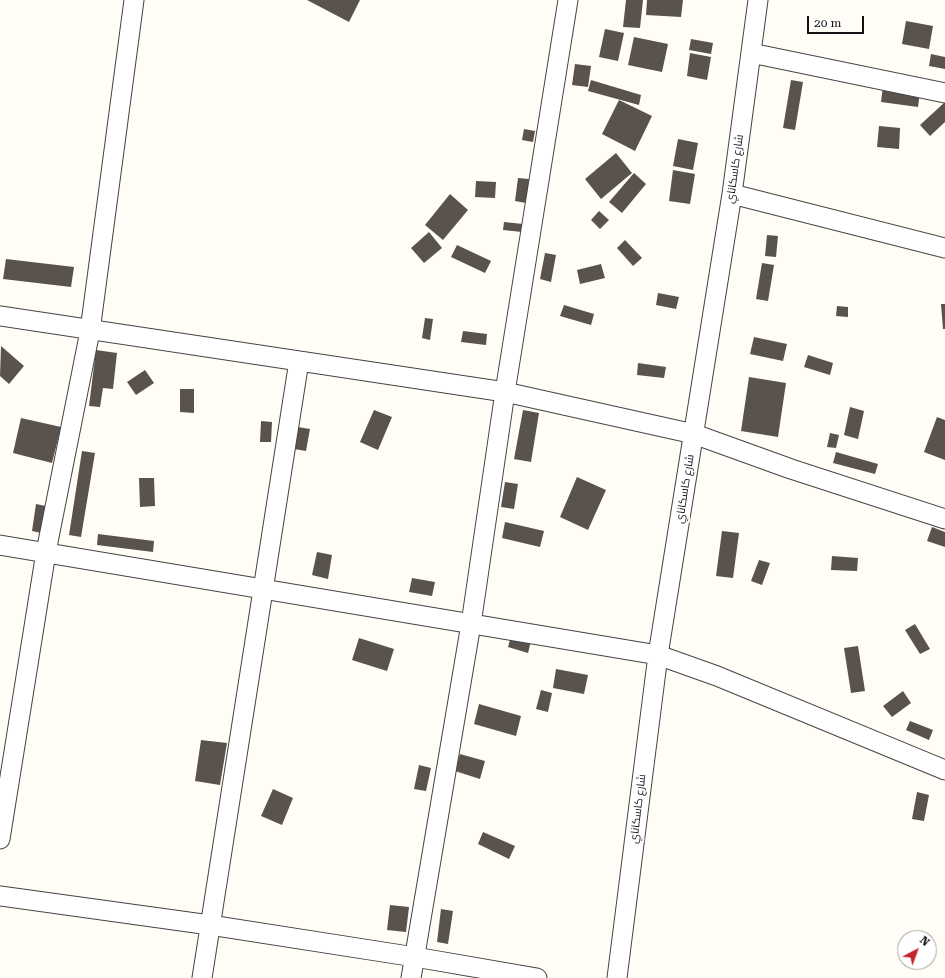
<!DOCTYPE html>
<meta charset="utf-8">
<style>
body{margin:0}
#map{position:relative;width:945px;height:978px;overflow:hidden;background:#fffdf5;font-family:"Roboto Serif",serif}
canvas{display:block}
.north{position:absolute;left:897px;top:930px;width:40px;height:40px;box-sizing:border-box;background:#fff;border:1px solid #a0a0a0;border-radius:50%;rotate:41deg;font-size:11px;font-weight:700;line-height:16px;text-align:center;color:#111}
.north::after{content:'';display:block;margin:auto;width:14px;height:18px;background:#c4262e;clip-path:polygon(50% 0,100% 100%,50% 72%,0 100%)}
.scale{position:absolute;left:807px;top:16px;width:57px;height:18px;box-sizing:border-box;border:2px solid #111;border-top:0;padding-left:5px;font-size:12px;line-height:14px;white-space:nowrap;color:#111;-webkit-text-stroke:3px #fff;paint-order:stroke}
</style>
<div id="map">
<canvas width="945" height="978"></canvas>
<div class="north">N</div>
<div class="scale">20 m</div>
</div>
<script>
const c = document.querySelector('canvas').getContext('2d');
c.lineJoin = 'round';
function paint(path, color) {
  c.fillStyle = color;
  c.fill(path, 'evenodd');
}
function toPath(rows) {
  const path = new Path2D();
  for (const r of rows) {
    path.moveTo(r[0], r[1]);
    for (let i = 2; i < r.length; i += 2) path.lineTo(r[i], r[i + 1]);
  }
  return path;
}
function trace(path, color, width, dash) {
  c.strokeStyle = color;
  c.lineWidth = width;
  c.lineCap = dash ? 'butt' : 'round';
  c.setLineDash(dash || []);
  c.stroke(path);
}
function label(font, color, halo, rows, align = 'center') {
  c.font = font + ' "Roboto Serif",Cairo,serif';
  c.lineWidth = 4;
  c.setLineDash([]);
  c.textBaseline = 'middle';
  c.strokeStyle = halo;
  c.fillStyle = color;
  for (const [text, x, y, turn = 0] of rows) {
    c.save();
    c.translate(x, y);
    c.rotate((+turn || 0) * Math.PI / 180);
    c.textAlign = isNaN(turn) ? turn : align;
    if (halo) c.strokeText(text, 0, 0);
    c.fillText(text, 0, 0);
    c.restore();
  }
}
paint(toPath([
 [307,0,360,0,349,22],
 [626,0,643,0,640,28,623,27],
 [647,0,683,0,681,17,646,15],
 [906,21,933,26,929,49,902,44],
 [605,29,624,33,618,61,599,57],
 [634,37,668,44,662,72,628,65],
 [691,39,713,43,711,54,689,50],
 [690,53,711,57,707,80,687,76],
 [931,54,945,57,945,69,929,66],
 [575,64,591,66,588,87,572,85],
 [591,80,641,95,639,105,588,91],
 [791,80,803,82,795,130,783,128],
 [883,86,920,92,918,107,881,102],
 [619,100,652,116,635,151,602,134],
 [945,102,945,122,930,136,920,125],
 [879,126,900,128,899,149,877,147],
 [524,129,535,131,533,142,522,140],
 [678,139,698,143,693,170,673,166],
 [616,153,632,173,601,199,585,179],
 [673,170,695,174,690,204,669,201],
 [634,173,646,184,622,213,609,202],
 [518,178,529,179,526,203,515,201],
 [476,181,496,182,495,198,475,197],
 [450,194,468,210,443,240,425,225],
 [599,211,609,220,600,229,591,220],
 [504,222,523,224,522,232,503,230],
 [429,232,442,248,424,263,411,248],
 [767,235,778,236,776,257,765,256],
 [625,240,642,258,633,266,617,248],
 [457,245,491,261,485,273,451,257],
 [545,253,556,255,551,282,540,279],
 [6,259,74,267,71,287,3,279],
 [762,263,774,265,768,301,756,299],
 [601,264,605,278,580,284,577,270],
 [658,293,679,297,676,309,656,305],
 [941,304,945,304,945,329,943,329],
 [564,305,594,314,591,325,560,316],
 [837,306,848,307,848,317,836,316],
 [425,318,433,319,430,340,422,338],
 [463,331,487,334,486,345,461,342],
 [754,337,787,344,783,361,750,354],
 [1,346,24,366,9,384,0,376],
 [96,350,117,353,113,389,103,388,100,407,89,406],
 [808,355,833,363,830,375,804,367],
 [638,363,666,367,664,378,637,375],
 [145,370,154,383,136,395,127,382],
 [749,377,786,383,778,437,741,431],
 [180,389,194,389,194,413,180,412],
 [850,407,864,411,858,439,844,435],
 [374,410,392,417,378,450,360,442],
 [523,410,539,413,531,462,514,459],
 [937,417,945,420,945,460,924,452],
 [21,418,61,427,52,463,13,453],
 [261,421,272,422,271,442,260,442],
 [298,427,310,429,306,451,294,449],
 [830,433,839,435,836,448,827,447],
 [82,451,95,453,81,537,69,535],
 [836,452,878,464,875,474,833,463],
 [577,477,606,490,588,530,560,517],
 [139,478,154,478,155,506,140,507],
 [505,482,518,484,514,509,501,507],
 [36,504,50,507,46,534,32,531],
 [505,522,544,531,540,547,502,538],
 [932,527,945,532,945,547,927,541],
 [722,531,739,533,733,578,716,576],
 [98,534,154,541,153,552,97,545],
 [317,552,332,555,328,579,312,575],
 [832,556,858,558,857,571,831,570],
 [759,560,770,563,762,585,751,581],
 [412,578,435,582,432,596,409,592],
 [915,624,930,649,920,654,905,630],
 [511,636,531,641,528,653,508,647],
 [359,638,394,649,387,671,352,660],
 [858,646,865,691,851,693,844,648],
 [556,669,588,675,584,694,553,688],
 [541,690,552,693,548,712,536,709],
 [903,691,911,703,892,717,883,706],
 [479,704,521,716,516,736,474,724],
 [910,721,933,730,929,740,906,730],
 [201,740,227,743,220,785,195,781],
 [460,754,485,761,480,779,455,771],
 [419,765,431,768,426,791,414,789],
 [273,789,293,798,282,825,261,816],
 [917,792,929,795,924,821,912,819],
 [483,832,515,846,509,859,478,844],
 [390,905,409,907,406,932,387,930],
 [441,909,453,911,448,944,437,942]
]), '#5a524d');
const minor = toPath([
 [751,53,945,93],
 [732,194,945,248],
 [0,316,505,392,694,434,791,469,945,519],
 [0,545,658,655,717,676,945,770],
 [0,839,46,552,90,331,134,0],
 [0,896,210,925,415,957,537,978],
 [202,978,299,361],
 [411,978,471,624,505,392,568,0],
 [617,978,658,655,732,194,758,0]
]);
trace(minor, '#444', 21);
trace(minor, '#fff', 19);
label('11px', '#111', '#fff', [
 ["شارع كاسكاناي",735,169,-82],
 ["شارع كاسكاناي",685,489,-81],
 ["شارع كاسكاناي",638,809,-83]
]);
</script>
